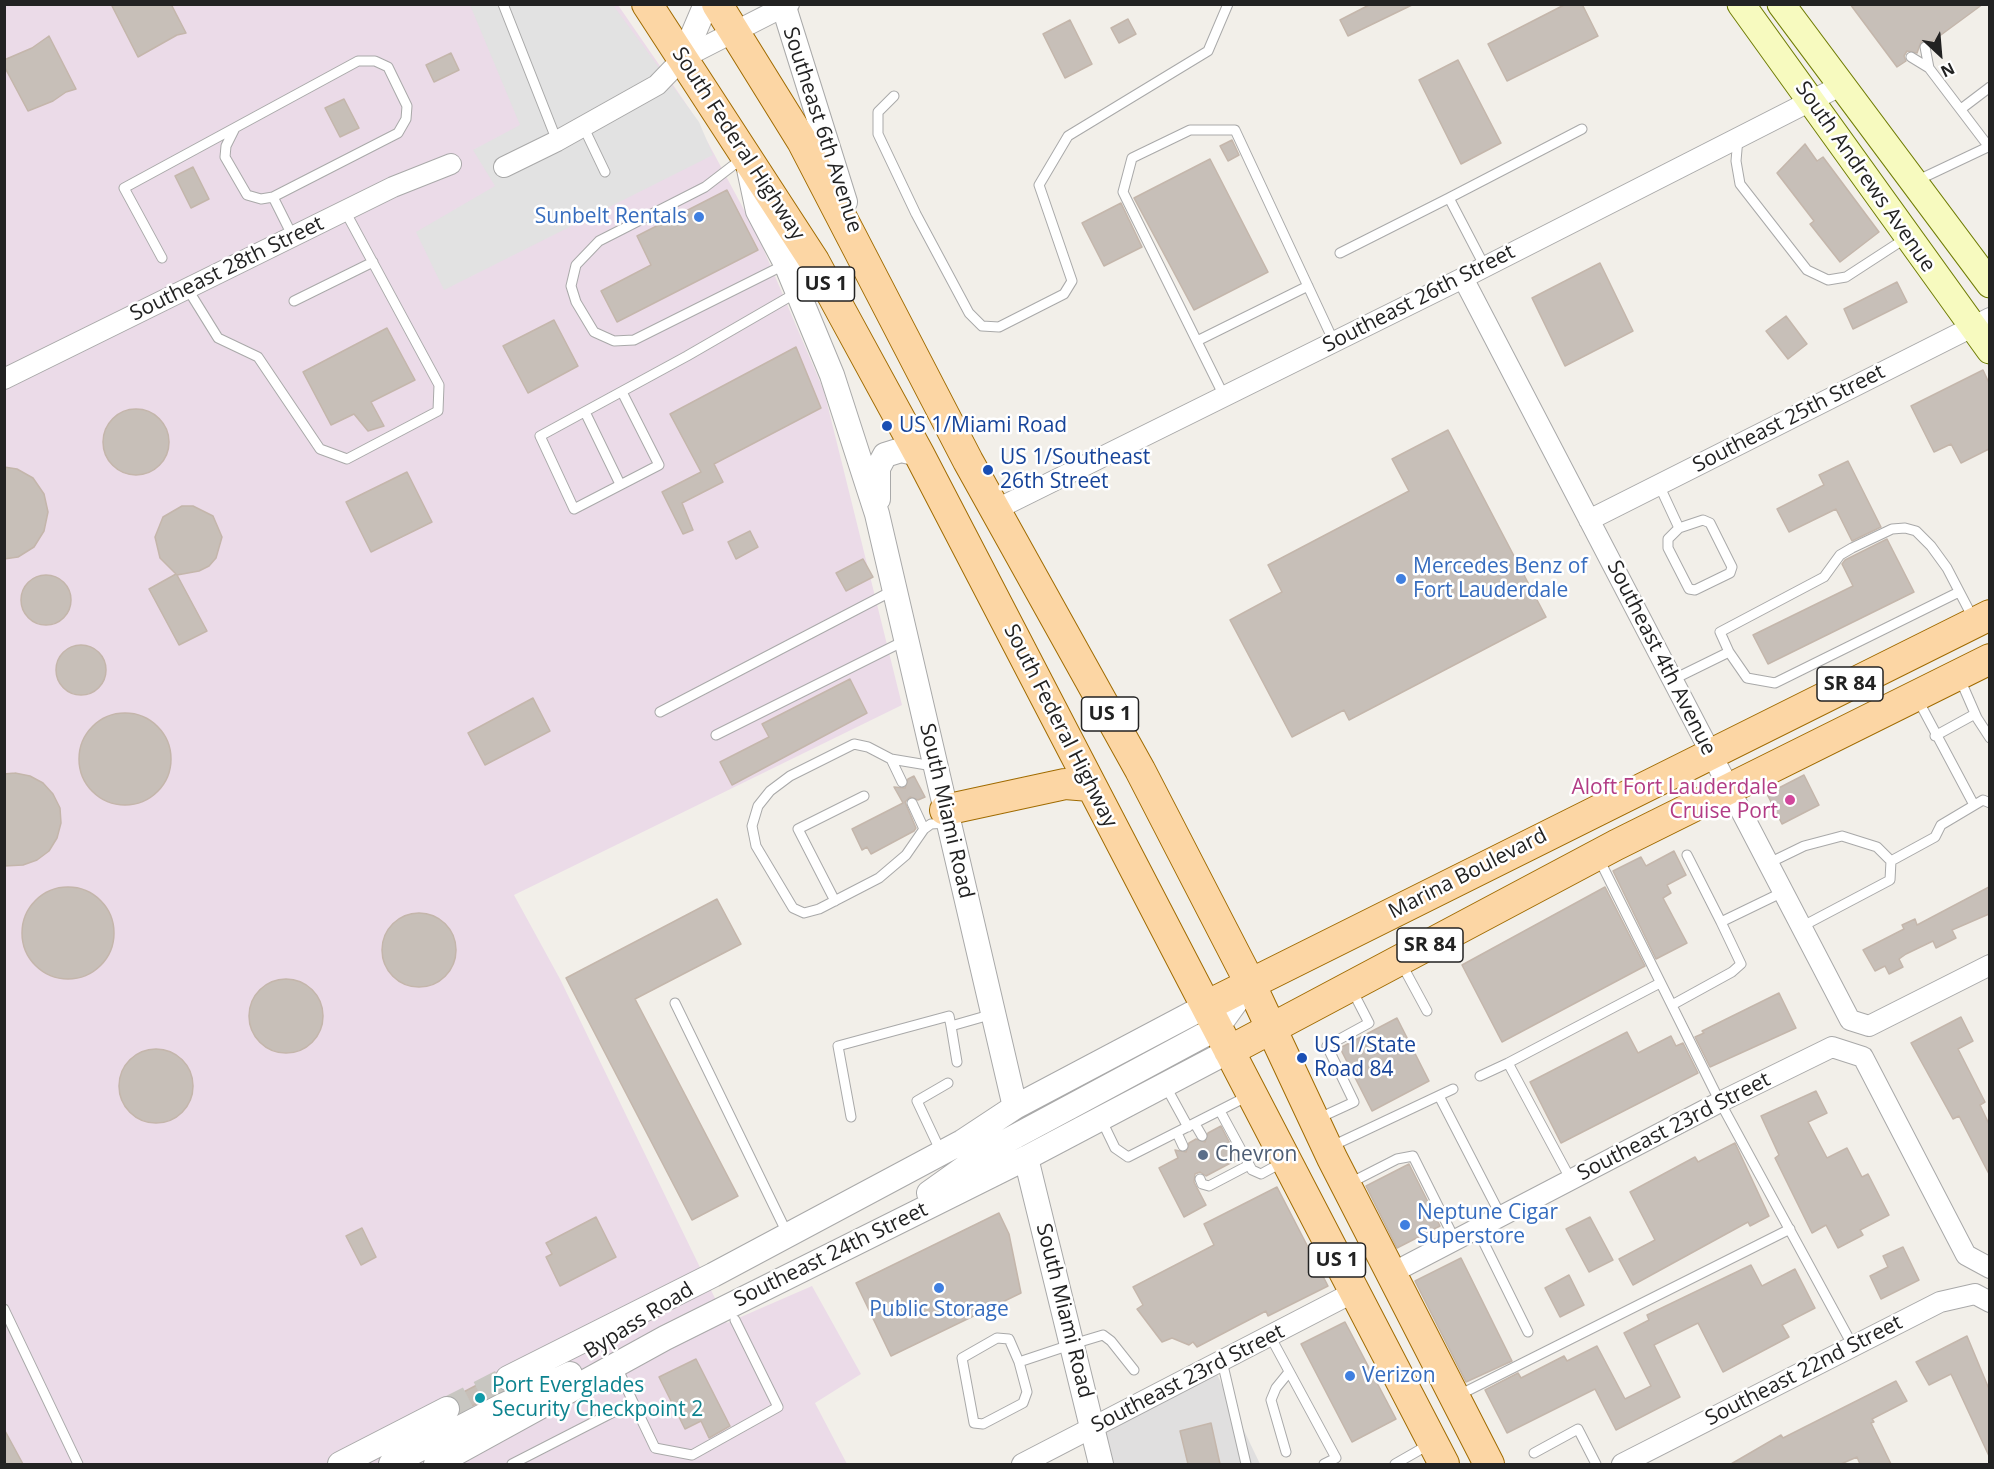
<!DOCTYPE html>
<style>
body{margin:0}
#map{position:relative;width:1994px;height:1469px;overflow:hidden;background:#f2efe9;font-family:"Open Sans",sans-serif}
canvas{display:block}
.frame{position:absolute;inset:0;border:6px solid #222;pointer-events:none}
.north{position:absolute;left:1910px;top:24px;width:60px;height:60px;-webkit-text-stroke:4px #fff;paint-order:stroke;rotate:154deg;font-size:16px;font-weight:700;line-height:24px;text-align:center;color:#222}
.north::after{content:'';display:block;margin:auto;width:21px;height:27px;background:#222;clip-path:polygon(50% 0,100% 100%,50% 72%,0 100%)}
</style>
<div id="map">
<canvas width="1994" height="1469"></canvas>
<div class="frame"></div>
<div class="north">N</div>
</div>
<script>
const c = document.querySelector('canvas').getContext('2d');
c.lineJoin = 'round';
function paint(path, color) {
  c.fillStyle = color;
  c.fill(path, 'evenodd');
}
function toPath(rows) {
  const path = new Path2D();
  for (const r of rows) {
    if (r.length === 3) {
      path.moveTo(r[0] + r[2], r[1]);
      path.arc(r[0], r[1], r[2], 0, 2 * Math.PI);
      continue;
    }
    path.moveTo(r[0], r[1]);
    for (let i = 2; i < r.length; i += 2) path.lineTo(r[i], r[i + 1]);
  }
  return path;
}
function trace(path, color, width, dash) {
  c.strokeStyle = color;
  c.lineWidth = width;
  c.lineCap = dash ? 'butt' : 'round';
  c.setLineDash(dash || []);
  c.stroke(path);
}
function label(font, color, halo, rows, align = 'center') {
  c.font = font + ' "Open Sans",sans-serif';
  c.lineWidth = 5;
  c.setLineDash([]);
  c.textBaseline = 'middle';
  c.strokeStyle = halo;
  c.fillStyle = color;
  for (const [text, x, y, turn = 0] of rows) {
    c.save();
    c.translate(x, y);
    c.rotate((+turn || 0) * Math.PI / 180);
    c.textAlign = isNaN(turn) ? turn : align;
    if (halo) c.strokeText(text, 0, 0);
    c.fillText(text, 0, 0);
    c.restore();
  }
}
paint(toPath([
 [1215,1370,1260,1464,1105,1464,1098,1430]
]), '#e0dfdf');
paint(toPath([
 [5,5,618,5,691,111,757,234,824,391,902,705,514,895,560,979,727,1323,812,1286,861,1374,815,1403,847,1464,5,1464]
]), '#ebdbe8');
paint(toPath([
 [470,5,613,5,699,122,713,155,444,290,416,232,495,186,473,150,520,125]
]), '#e2e2e2');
const building = toPath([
 [111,4,171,4,186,33,177,35,138,57,111,4],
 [1371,4,1414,4,1348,36,1340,20,1371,4],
 [1566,4,1582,4,1598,36,1507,81,1488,44,1566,4],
 [1850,4,1983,4,1930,43,1921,42,1917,53,1907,51,1904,56,1906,61,1897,67,1850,4],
 [1128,19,1136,34,1119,43,1111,28,1128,19],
 [1070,20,1092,64,1065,78,1043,34,1070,20],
 [49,36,76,89,66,92,53,101,28,111,4,66,4,60,32,48,49,36],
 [451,53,459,70,434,82,426,65,451,53],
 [1458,60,1501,143,1461,164,1419,80,1458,60],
 [344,99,359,128,340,137,325,108,344,99],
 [1232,140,1239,155,1228,161,1220,146,1232,140],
 [1805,144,1817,161,1823,157,1879,232,1840,262,1810,224,1814,221,1777,173,1805,144],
 [1210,159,1268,272,1194,310,1134,198,1210,159],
 [193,167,209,199,191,208,175,176,193,167],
 [727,190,758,250,617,322,601,291,651,265,637,236,727,190],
 [1121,203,1142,247,1104,266,1082,223,1121,203],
 [1600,263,1633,331,1565,366,1532,298,1600,263],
 [1897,282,1907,302,1853,329,1844,309,1897,282],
 [1786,316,1807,344,1788,359,1766,331,1786,316],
 [554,320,578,366,528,393,503,346,554,320],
 [387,328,415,380,371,402,384,426,368,431,354,414,331,425,303,372,387,328],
 [796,347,821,408,714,464,723,482,682,503,693,530,683,534,662,492,701,472,670,414,796,347],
 [1983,370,1989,383,1989,449,1961,463,1951,444,1934,452,1911,406,1983,370],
 [136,442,33],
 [1448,430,1546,617,1349,720,1344,710,1292,737,1230,620,1282,592,1268,565,1409,491,1392,459,1448,430],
 [1848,461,1881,527,1852,541,1836,509,1789,532,1777,509,1824,485,1819,475,1848,461],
 [4,467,17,469,33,478,44,494,48,512,44,531,34,547,18,557,4,559,4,467],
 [407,472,432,522,371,552,346,502,407,472],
 [182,506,193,506,213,516,222,537,216,558,209,566,199,571,177,575,207,631,179,645,149,589,176,574,160,558,155,537,163,517,182,506],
 [750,531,758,547,736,559,728,542,750,531],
 [1887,539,1914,592,1768,664,1753,635,1853,586,1842,564,1845,560,1887,539],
 [863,559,873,577,846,591,836,573,863,559],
 [46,600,25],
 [81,670,25],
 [850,679,867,713,732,785,720,762,769,737,762,724,850,679],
 [533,698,550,731,485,765,468,733,533,698],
 [125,759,46],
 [15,773,30,776,43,783,53,794,60,808,61,823,57,838,49,851,37,860,23,865,4,866,4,774,15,773],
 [1804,775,1819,805,1782,824,1767,794,1804,775],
 [914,776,925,797,918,800,910,797,905,802,916,828,914,831,871,854,867,847,862,850,852,829,903,803,894,787,905,788,908,779,914,776],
 [1674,851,1686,875,1667,885,1671,893,1663,898,1687,943,1656,959,1613,871,1641,857,1646,866,1674,851],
 [68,933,46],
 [1605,887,1645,966,1502,1042,1462,965,1605,887],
 [1989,887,1989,914,1952,930,1956,938,1936,948,1933,941,1906,954,1899,959,1903,967,1889,974,1885,966,1875,971,1863,950,1904,929,1902,925,1915,919,1917,925,1989,887],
 [717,899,741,944,635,999,738,1196,692,1220,566,978,717,899],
 [419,950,37],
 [286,1016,37],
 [1779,993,1796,1028,1710,1067,1695,1037,1704,1033,1702,1031,1779,993],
 [1961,1017,1973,1041,1958,1049,1985,1102,1980,1105,1989,1124,1989,1174,1959,1116,1953,1119,1911,1043,1961,1017],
 [1397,1018,1429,1081,1372,1111,1340,1048,1397,1018],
 [1627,1032,1638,1053,1671,1036,1676,1046,1683,1043,1698,1073,1561,1143,1530,1082,1627,1032],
 [156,1086,37],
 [1816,1091,1827,1113,1808,1122,1827,1158,1847,1148,1862,1177,1868,1174,1889,1215,1860,1230,1863,1235,1838,1248,1826,1225,1812,1233,1775,1158,1779,1155,1761,1116,1816,1091],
 [1221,1126,1238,1159,1206,1176,1200,1172,1195,1174,1194,1182,1206,1205,1184,1217,1159,1168,1178,1158,1175,1150,1186,1152,1189,1143,1196,1139,1205,1142,1208,1133,1221,1126],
 [1735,1143,1769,1216,1750,1226,1748,1222,1633,1285,1619,1259,1655,1240,1630,1192,1695,1157,1698,1162,1735,1143],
 [1409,1164,1440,1226,1397,1248,1366,1186,1409,1164],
 [1277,1187,1328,1286,1268,1316,1266,1311,1197,1347,1193,1342,1189,1345,1172,1338,1162,1342,1137,1309,1143,1305,1133,1287,1214,1245,1204,1224,1277,1187],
 [999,1213,1009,1234,1021,1293,891,1356,856,1283,999,1213],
 [596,1217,616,1257,560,1286,546,1257,552,1254,546,1243,596,1217],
 [1590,1217,1613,1260,1589,1272,1566,1229,1590,1217],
 [362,1228,376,1257,361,1265,346,1236,362,1228],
 [1903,1247,1919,1280,1881,1299,1870,1276,1888,1267,1883,1256,1903,1247],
 [1461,1258,1512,1361,1466,1382,1415,1281,1461,1258],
 [1751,1265,1762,1286,1795,1269,1815,1308,1782,1325,1789,1337,1723,1372,1698,1323,1654,1345,1680,1397,1616,1430,1595,1389,1507,1433,1485,1390,1518,1373,1521,1378,1564,1356,1567,1361,1597,1346,1625,1399,1651,1386,1624,1333,1649,1320,1647,1315,1751,1265],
 [1569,1275,1584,1305,1560,1317,1545,1288,1569,1275],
 [1345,1322,1396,1419,1352,1442,1301,1344,1345,1322],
 [1967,1336,1989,1389,1989,1456,1951,1374,1929,1385,1916,1362,1967,1336],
 [696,1359,730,1426,709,1438,701,1421,685,1429,659,1377,696,1359],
 [494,1376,496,1385,502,1390,461,1412,460,1403,454,1397,494,1376],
 [1896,1381,1907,1401,1872,1419,1874,1422,1871,1423,1891,1464,1860,1464,1857,1457,1841,1464,1731,1464,1781,1435,1783,1438,1896,1381],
 [1211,1423,1220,1464,1188,1464,1180,1431,1211,1423],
 [4,1429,23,1464,4,1464,4,1429]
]);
paint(building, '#c7bfb8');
trace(building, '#c4b6ab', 1.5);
trace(toPath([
 [447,1409,508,1378]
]), '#c8c6c1', 24, [24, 12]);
const service = toPath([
 [503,4,557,141],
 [1925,47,1929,68],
 [1911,57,1929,68,1989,147],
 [894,96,878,112,878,134,916,214,969,313,982,326,999,327,1064,294,1072,281,1039,185,1068,136,1208,51,1228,4],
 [1961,109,1990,87],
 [583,126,605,172],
 [1738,138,1736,161,1740,184,1807,270,1828,280,1846,277,1906,238],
 [744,157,705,187,599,241,576,265,571,286,576,302,594,332,614,341,634,340,784,265],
 [1916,181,1990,146],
 [273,197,293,237],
 [1340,253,1449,198],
 [162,258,124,188,358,61,375,61,388,67,407,106,406,119,398,133,273,197,261,199,247,195,225,157,226,146,235,128],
 [1485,267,1449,198,1582,129],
 [187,288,218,338,258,357,320,449,347,459,438,411,439,385,345,211],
 [294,301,373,262],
 [1197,341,1308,286],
 [622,392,659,465,574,509,540,436,687,356,796,293],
 [1224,396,1123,192,1132,158,1190,130,1235,130,1334,342],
 [585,412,620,484],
 [1659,485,1679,528,1668,539,1668,548,1689,589,1695,590,1730,573,1732,567,1710,523,1703,520,1679,528],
 [1959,592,1775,683,1747,678,1729,652,1720,632,1824,577,1840,555,1852,548,1892,529,1905,528,1916,531,1931,546,1947,568,1973,618],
 [1960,679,1977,718,1990,738],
 [1672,680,1729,652],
 [1917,698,1974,805],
 [660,712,892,591],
 [716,735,904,641],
 [1935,736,1975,714],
 [891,759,902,782],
 [933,766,891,759,868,747,854,744,790,776,770,791,758,806,752,826,756,846,793,908,804,913,819,909,879,878,906,855,924,829,931,824,947,823],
 [912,803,924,829],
 [1687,855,1721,922,1783,892],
 [1599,859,1720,1102,1853,1346],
 [1769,863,1804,846,1842,836,1877,847,1891,861],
 [835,901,798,829,864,796],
 [1801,927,1890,880,1891,861,1935,837,1941,825,1983,800,1990,803],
 [1401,963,1427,1011],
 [675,1003,788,1235],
 [1672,1005,1732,972,1741,964,1721,922],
 [951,1026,957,1062],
 [1508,1063,1660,983],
 [1480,1076,1508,1063,1571,1180],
 [1165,1085,1188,1127],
 [1439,1096,1501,1216],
 [1220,1111,1252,1170,1261,1174,1283,1162],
 [851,1117,838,1046,949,1016,951,1026,993,1014],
 [1101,1119,1115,1148,1128,1157,1250,1095],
 [1317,1119,1354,1102,1327,1046,1369,1023,1352,990],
 [1195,1124,1202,1136],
 [1177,1133,1183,1146],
 [1330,1147,1453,1089],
 [941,1152,917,1101,948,1083],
 [1200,1179,1202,1184,1209,1186,1249,1165],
 [1348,1184,1397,1159,1413,1156,1455,1240],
 [1477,1229,1528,1332],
 [4,1309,78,1464],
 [1270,1336,1336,1458,1324,1464],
 [1222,1361,1246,1464],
 [1019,1362,1009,1339,997,1338,962,1358,974,1423,983,1424,1023,1403,1027,1392,1019,1362,1073,1344,1103,1335,1111,1341,1134,1370],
 [1459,1395,1790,1229],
 [633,1402,655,1448,692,1455,778,1407,735,1320],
 [1286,1452,1271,1400,1276,1388,1289,1372],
 [1534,1453,1578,1429,1596,1464],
 [512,1464,633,1402,617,1367],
 [1395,1464,1430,1444]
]);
const minor = toPath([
 [504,167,557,141,657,85,683,58,789,4],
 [1463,278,1850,1020,1869,1026,1990,965],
 [4,379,393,187,451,164],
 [995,510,1463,278,1842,85],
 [1589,520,1990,318],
 [1390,1274,1720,1102,1832,1047,1863,1057,1966,1255,1990,1268],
 [1022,1464,1354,1292],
 [1622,1464,1940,1302,1975,1294,1990,1302]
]);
const tertiary = toPath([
 [783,4,845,202],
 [683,58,706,4],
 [749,169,758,211,786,264,832,375,877,514,1015,1107],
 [878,499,878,468,885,455,901,450,919,454],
 [1026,1158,1101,1464],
 [929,1193,988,1151,1217,1028,1248,985],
 [508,1378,713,1275,962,1142,1015,1107,1206,1006],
 [340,1464,447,1409],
 [391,1464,504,1405,570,1374],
 [436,1464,665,1338,1026,1158,1229,1051]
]);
const secondary = toPath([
 [1741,4,1990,350],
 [1781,4,1990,284]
]);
const primary = toPath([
 [647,4,814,261,841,311,919,454,1444,1464],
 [717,4,802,141,968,461,1140,770,1250,983,1332,1158,1489,1464],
 [945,810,1065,784,1090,786],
 [1206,1006,1990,615],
 [1229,1051,1616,845,1990,659]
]);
trace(service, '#a9a9a9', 11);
trace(minor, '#a9a9a9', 22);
trace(tertiary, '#a9a9a9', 26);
trace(secondary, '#707d05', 29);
trace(primary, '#a06b00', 32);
trace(service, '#fff', 9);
trace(minor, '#fff', 20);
trace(tertiary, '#fff', 24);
trace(secondary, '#f7fabf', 27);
trace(primary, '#fcd6a4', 30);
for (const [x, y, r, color] of [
 [699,217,6,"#3f7fe0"],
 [887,426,6,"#1a4fb4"],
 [988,470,6,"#1a4fb4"],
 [1401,579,6,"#3f7fe0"],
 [1790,800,6,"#d1479c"],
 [1302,1058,6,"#1a4fb4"],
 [1203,1155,6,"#5c6f8a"],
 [1405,1225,6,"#3f7fe0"],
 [939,1288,6,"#3f7fe0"],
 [1350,1376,6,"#3f7fe0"],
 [480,1398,6,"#0f9aa8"]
]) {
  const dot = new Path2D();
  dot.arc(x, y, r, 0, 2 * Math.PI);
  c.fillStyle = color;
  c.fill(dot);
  trace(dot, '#fff', 2);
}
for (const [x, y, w] of [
 [826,284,57],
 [1850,684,66],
 [1110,714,57],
 [1430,945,66],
 [1337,1260,57]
]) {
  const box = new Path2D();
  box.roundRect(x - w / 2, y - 17, w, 34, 4.5);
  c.fillStyle = '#fff';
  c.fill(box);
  trace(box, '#222', 1.5);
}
label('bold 20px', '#222', null, [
 ["US 1",826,284],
 ["SR 84",1850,684],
 ["US 1",1110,714],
 ["SR 84",1430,945],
 ["US 1",1337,1260]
]);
label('21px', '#222', '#fff', [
 ["Southeast 6th Avenue",822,130,72],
 ["South Federal Highway",738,144,57],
 ["South Andrews Avenue",1865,177,55],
 ["Southeast 28th Street",227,269,-26],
 ["Southeast 26th Street",1419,299,-27],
 ["Southeast 25th Street",1789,419,-27],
 ["Southeast 4th Avenue",1661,658,63],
 ["South Federal Highway",1060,726,63],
 ["South Miami Road",946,811,77],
 ["Marina Boulevard",1468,874,-27],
 ["Southeast 23rd Street",1674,1127,-27],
 ["Southeast 24th Street",831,1255,-26],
 ["South Miami Road",1064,1311,76],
 ["Bypass Road",639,1321,-32],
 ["Southeast 22nd Street",1804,1371,-27],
 ["Southeast 23rd Street",1188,1379,-27]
]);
label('21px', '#366cbe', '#fff', [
 ["Sunbelt Rentals",687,217,"right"],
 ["Mercedes Benz of",1413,567],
 ["Fort Lauderdale",1413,591],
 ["Neptune Cigar",1417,1213],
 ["Superstore",1417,1237],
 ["Public Storage",939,1310,"center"],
 ["Verizon",1362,1376]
], 'left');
label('21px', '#164399', '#fff', [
 ["US 1/Miami Road",899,426],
 ["US 1/Southeast",1000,458],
 ["26th Street",1000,482],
 ["US 1/State",1314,1046],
 ["Road 84",1314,1070]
], 'left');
label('21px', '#b23c85', '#fff', [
 ["Aloft Fort Lauderdale",1778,788],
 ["Cruise Port",1778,812]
], 'right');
label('21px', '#4e5e75', '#fff', [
 ["Chevron",1215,1155]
], 'left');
label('21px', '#0d838f', '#fff', [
 ["Port Everglades",492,1386],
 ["Security Checkpoint 2",492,1410]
], 'left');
</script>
